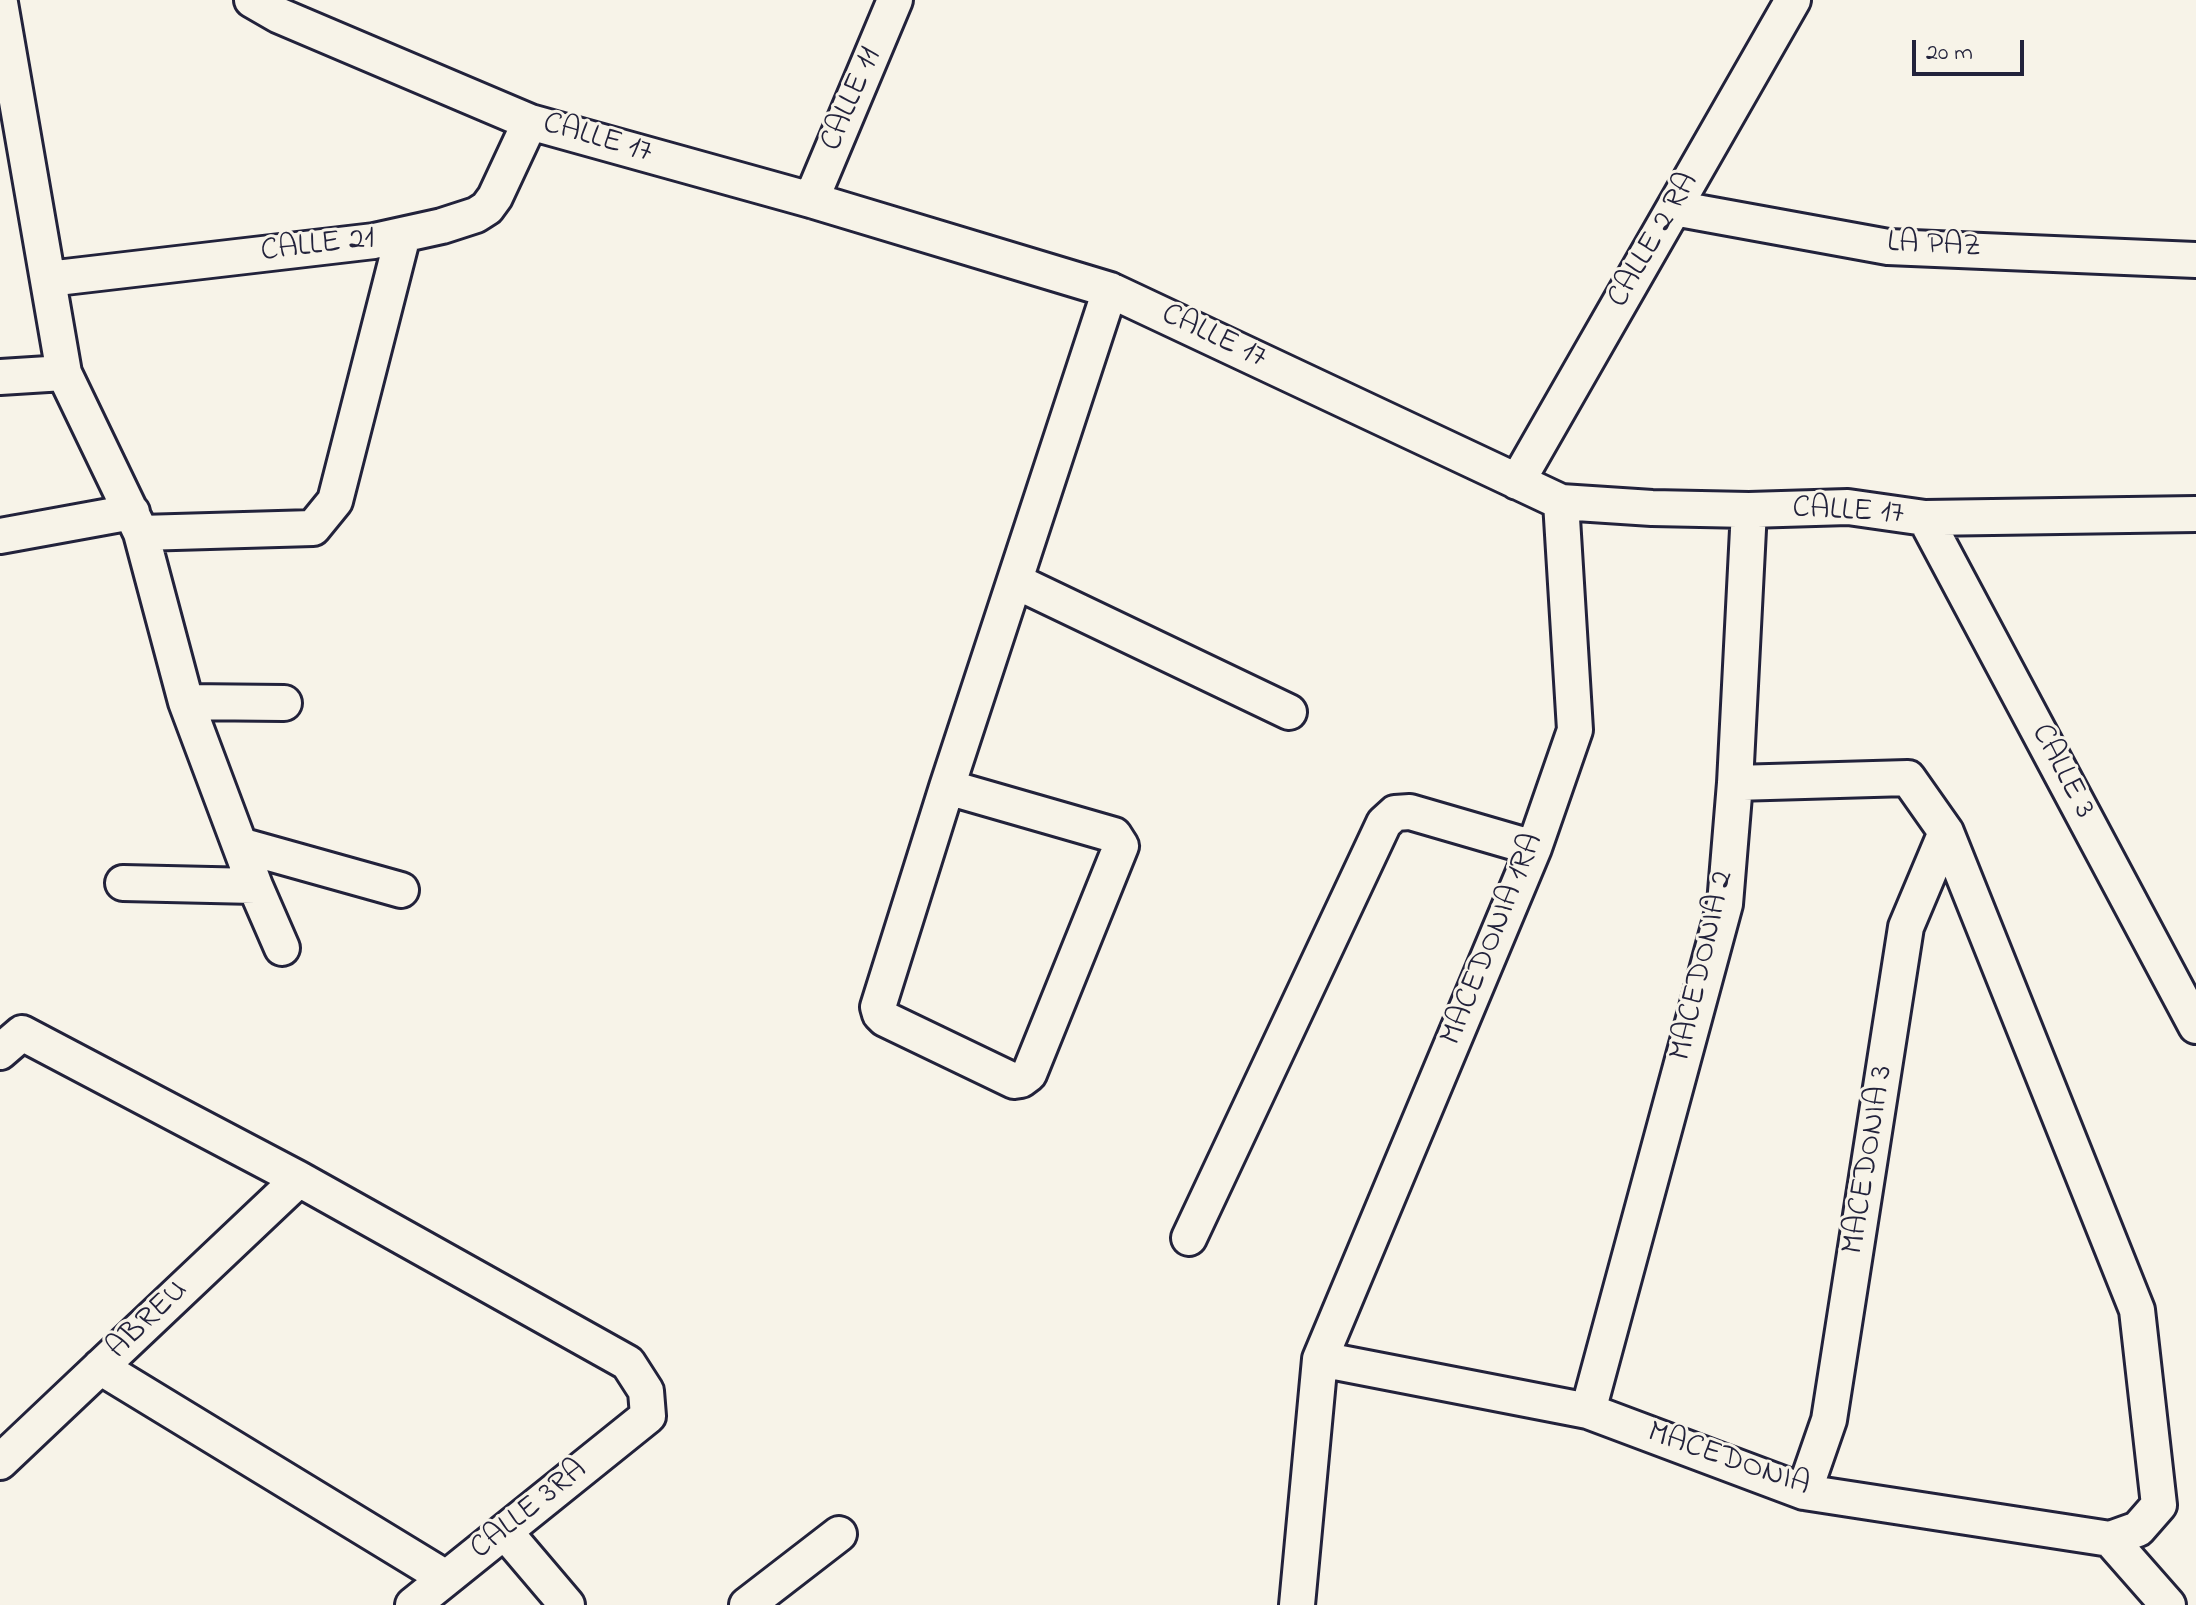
<!DOCTYPE html>
<style>
body{margin:0}
#map{position:relative;width:2196px;height:1605px;overflow:hidden;background:#f7f3e8;font-family:"Indie Flower",sans-serif}
canvas{display:block}
.scale{position:absolute;left:1912px;top:40px;width:112px;height:36px;box-sizing:border-box;border:4px solid #22223b;border-top:0;padding-left:10px;font-size:24px;line-height:28px;white-space:nowrap;color:#22223b;-webkit-text-stroke:6px #f7f3e8;paint-order:stroke}
</style>
<div id="map">
<canvas width="2196" height="1605"></canvas>
<div class="scale">20 m</div>
</div>
<script>
const c = document.querySelector('canvas').getContext('2d');
c.lineJoin = 'round';
function toPath(rows) {
  const path = new Path2D();
  for (const r of rows) {
    path.moveTo(r[0], r[1]);
    for (let i = 2; i < r.length; i += 2) path.lineTo(r[i], r[i + 1]);
  }
  return path;
}
function trace(path, color, width, dash) {
  c.strokeStyle = color;
  c.lineWidth = width;
  c.lineCap = dash ? 'butt' : 'round';
  c.setLineDash(dash || []);
  c.stroke(path);
}
function label(font, color, halo, rows, align = 'center') {
  c.font = font + ' "Indie Flower",sans-serif';
  c.lineWidth = 6;
  c.setLineDash([]);
  c.textBaseline = 'middle';
  c.strokeStyle = halo;
  c.fillStyle = color;
  for (const [text, x, y, turn = 0] of rows) {
    c.save();
    c.translate(x, y);
    c.rotate((+turn || 0) * Math.PI / 180);
    c.textAlign = isNaN(turn) ? turn : align;
    if (halo) c.strokeText(text, 0, 0);
    c.fillText(text, 0, 0);
    c.restore();
  }
}
const minor = toPath([
 [252,0,278,15,530,122,811,200,1110,290,1561,502,1652,508,1749,510,1848,507,1925,518,2196,514],
 [0,3,64,373,141,533,186,702,255,886,282,948],
 [811,200,895,0],
 [1674,208,1888,247,2196,260],
 [48,279,374,241,442,226,476,215,487,208,495,197,530,122],
 [0,377,64,373],
 [1517,482,1793,0],
 [1925,518,2196,1026],
 [141,533,313,528,335,501,403,235],
 [0,536,132,512],
 [1015,581,1289,712],
 [186,702,284,703],
 [947,787,1114,835,1121,846,1029,1074,1021,1080,1014,1081,885,1019,880,1014,878,1007,947,787,1110,290],
 [240,845,401,890],
 [123,883,255,886],
 [0,1052,22,1033,299,1179,628,1363,646,1391,648,1416,413,1605],
 [1189,1238,1384,823,1395,813,1410,812,1534,848],
 [1320,1359,1588,1411,1804,1492,2110,1539,2138,1529,2159,1505,2137,1310,1946,832,1908,778,1735,783],
 [100,1367,446,1578],
 [1588,1411,1725,904,1735,783,1749,510],
 [0,1462,299,1179],
 [1804,1492,1829,1420,1906,927,1946,832],
 [505,1532,567,1605],
 [2110,1539,2168,1605],
 [747,1605,839,1534],
 [1297,1605,1320,1359,1534,848,1575,730,1561,502]
]);
trace(minor, '#22223b', 40);
trace(minor, '#f7f3e8', 34);
label('32px', '#22223b', '#f7f3e8', [
 ["CALLE 11",853,100,-67],
 ["CALLE 17",597,140,16],
 ["CALLE 2 RA",1655,241,-60],
 ["CALLE 21",318,247,-7],
 ["LA PAZ",1934,247,3],
 ["CALLE 17",1213,338,25],
 ["CALLE 17",1848,513,3],
 ["CALLE 3",2061,772,62],
 ["MACEDONIA 1RA",1494,940,-68],
 ["MACEDONIA 2",1704,966,-77],
 ["MACEDONIA 3",1870,1160,-81],
 ["ABREU",149,1321,-44],
 ["MACEDONIA",1728,1461,19],
 ["CALLE 3RA",530,1511,-39]
]);
</script>
